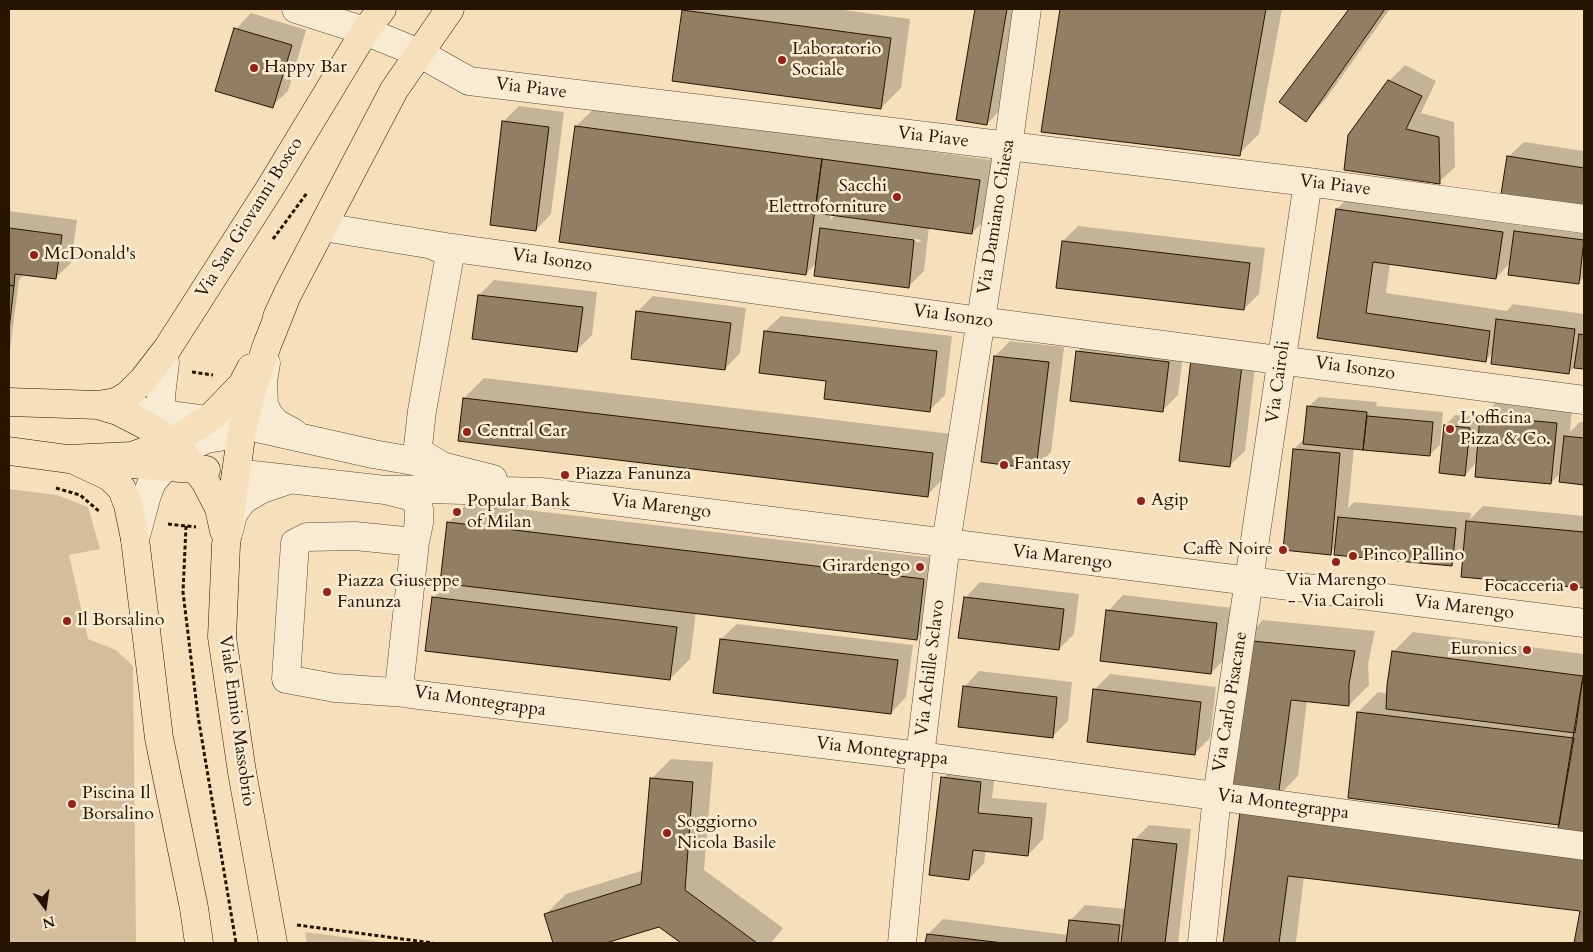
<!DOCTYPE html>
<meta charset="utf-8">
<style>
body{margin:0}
#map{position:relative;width:1593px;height:952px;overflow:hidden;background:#f6e0bc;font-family:Cardo,serif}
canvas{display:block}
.frame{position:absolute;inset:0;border:10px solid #261401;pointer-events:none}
.north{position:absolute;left:20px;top:882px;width:50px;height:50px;-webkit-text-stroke:4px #f9ebd3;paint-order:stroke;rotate:166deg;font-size:14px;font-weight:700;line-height:20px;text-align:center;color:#261401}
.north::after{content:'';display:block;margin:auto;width:18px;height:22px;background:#261401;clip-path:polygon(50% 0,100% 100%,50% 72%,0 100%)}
</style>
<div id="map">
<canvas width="1593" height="952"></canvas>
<div class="frame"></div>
<div class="north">N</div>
</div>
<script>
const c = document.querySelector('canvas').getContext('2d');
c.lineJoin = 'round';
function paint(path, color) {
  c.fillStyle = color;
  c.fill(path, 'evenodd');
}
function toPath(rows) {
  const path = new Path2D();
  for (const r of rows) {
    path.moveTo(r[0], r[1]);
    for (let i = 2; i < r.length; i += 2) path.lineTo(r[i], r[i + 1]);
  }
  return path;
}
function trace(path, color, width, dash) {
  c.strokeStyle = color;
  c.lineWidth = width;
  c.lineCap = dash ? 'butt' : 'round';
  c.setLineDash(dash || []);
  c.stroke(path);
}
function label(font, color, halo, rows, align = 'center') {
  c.font = font + ' Cardo,serif';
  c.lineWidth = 5;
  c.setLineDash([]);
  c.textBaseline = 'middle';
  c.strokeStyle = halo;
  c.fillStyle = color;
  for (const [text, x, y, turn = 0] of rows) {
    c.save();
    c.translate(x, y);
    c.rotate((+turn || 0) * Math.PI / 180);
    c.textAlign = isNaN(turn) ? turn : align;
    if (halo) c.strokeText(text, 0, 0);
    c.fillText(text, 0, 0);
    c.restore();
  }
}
paint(toPath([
 [9,489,57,495,88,507,100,549,69,555,88,639,116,650,133,666,136,943,9,943],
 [305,932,389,943,307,943]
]), '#d3bd9c');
paint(toPath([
 [685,9,836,9,910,19,901,88,881,108,683,11],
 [976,9,1019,9,1002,108,987,124,957,119],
 [1062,9,1282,9,1259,134,1239,154,1042,131],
 [1350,9,1390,9,1325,100,1306,120,1281,102],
 [251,13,306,30,288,91,272,106,236,29],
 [1405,65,1436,81,1421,113,1454,122,1455,167,1439,182,1350,135,1389,81],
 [519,106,564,112,551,214,536,230,503,122],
 [597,106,999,161,992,213,972,233,929,227,924,271,908,287,817,262,806,274,560,240,576,126],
 [831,214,836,214,830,220],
 [833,229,921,240,920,242,833,231],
 [1524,142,1584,151,1584,206,1508,157],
 [1357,189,1522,212,1520,227,1526,221,1584,229,1584,277,1579,282,1511,262,1496,278,1390,263,1386,293,1507,311,1513,304,1584,314,1584,368,1575,367,1568,373,1493,353,1485,361,1318,337,1337,209],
 [9,211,77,220,71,263,55,278,24,274,19,280,9,357],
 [1078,226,1265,248,1259,294,1244,309,1063,241],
 [494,280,597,292,592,335,577,350,479,295],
 [653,296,746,308,740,353,725,369,637,312],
 [781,316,952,336,945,395,930,410,765,331],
 [1092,336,1184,347,1178,395,1162,411,1077,352],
 [1010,341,1064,347,1051,452,1036,467,995,356],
 [1257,350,1245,451,1229,466,1192,359],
 [484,378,952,434,947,475,927,495,459,440,464,398],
 [1319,397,1377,402,1376,406,1443,412,1440,445,1429,455,1354,448,1348,508,1354,502,1471,513,1470,519,1483,506,1584,516,1584,587,1463,576,1465,552,1452,565,1336,547,1330,553,1294,449,1305,438,1308,407],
 [1497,401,1572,408,1570,432,1580,422,1584,422,1584,483,1561,480,1562,472,1551,483,1477,462,1465,475,1445,426,1455,415,1482,418],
 [468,503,943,559,936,619,916,639,696,612,690,659,670,679,433,598,448,583,448,523],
 [980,582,1079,594,1074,634,1059,649,965,598],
 [1123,595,1232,608,1226,658,1211,673,1108,611],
 [1263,620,1375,631,1368,664,1369,685,1349,705,1307,700,1298,776,1280,794,1559,828,1560,824,1358,712,1378,692,1388,694,1393,652,1413,632,1584,654,1584,943,1575,943,1582,910,1304,876,1296,942,1307,943,1224,943,1242,812,1243,640],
 [737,624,913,645,906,697,891,713,721,639],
 [979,671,1072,682,1068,721,1052,737,964,687],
 [1110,674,1216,687,1210,738,1194,754,1094,690],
 [671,759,713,762,704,870,783,928,771,943,683,943,659,926,602,943,554,943,546,914,566,894,644,870,651,779],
 [958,762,996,767,992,798,1047,803,1043,839,1028,855,986,850,984,863,969,879,943,778],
 [1149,825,1191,829,1178,943,927,943,928,934,943,919,1068,935,1070,921,1085,905,1126,909,1134,840]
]), '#0003');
const building = toPath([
 [975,9,1007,9,987,125,956,120,975,9],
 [1060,9,1266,9,1240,156,1041,132,1060,9],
 [1349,9,1385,9,1306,122,1279,102,1349,9],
 [682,10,891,38,881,109,672,81,682,10],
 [234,28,292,45,273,108,215,91,234,28],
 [1388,80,1422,96,1406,129,1439,137,1440,184,1344,170,1348,135,1388,80],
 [502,121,549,127,536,231,490,225,502,121],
 [575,126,822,159,806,275,559,242,575,126],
 [1507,156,1584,168,1584,207,1501,194,1507,156],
 [822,159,980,180,972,234,815,213,822,159],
 [1336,209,1503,232,1496,279,1373,262,1366,313,1490,331,1486,362,1317,338,1336,209],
 [9,228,62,235,56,279,15,274,14,286,9,285,9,228],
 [820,228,914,240,909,288,814,276,820,228],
 [1514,231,1584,240,1579,284,1508,275,1514,231],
 [1062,241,1250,263,1244,310,1056,288,1062,241],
 [9,285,14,286,9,330,9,285],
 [478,295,583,307,577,352,472,339,478,295],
 [636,311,731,323,725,370,631,359,636,311],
 [1496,319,1575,329,1569,374,1491,364,1496,319],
 [764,331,937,351,930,412,824,399,826,381,759,373,764,331],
 [1579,334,1584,335,1584,369,1574,368,1579,334],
 [1076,351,1169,362,1163,412,1070,401,1076,351],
 [994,356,1049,362,1036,469,981,462,994,356],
 [1191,359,1242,365,1230,467,1179,461,1191,359],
 [463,398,933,453,928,497,458,441,463,398],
 [1307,406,1367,412,1363,450,1303,444,1307,406],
 [1367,416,1433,422,1430,456,1363,450,1367,416],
 [1480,416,1557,423,1551,484,1475,477,1480,416],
 [1444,425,1470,428,1465,476,1439,473,1444,425],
 [1564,436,1584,438,1584,485,1559,482,1564,436],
 [1293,449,1340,453,1331,555,1283,550,1293,449],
 [1338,517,1456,528,1452,566,1334,555,1338,517],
 [1466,521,1584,532,1584,588,1461,577,1466,521],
 [447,522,924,579,917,640,440,583,447,522],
 [432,597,677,627,670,680,425,651,432,597],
 [964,597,1064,609,1059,650,958,638,964,597],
 [1106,610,1217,623,1211,674,1100,661,1106,610],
 [720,639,898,660,891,714,713,693,720,639],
 [1242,640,1355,651,1349,684,1349,706,1291,700,1278,798,1226,791,1242,640],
 [1392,651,1583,676,1575,733,1386,709,1387,685,1392,651],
 [1582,682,1584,682,1584,839,1557,835,1582,682],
 [963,686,1057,697,1053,738,958,727,963,686],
 [1093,689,1201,702,1195,755,1087,742,1093,689],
 [1357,712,1574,738,1559,825,1348,798,1357,712],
 [941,777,981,782,978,813,1032,818,1028,856,973,850,969,880,929,875,941,777],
 [650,778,693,782,685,890,757,943,681,943,659,927,606,943,553,943,544,914,641,884,650,778],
 [1240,812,1584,853,1584,943,1574,943,1580,911,1288,876,1279,943,1223,943,1240,812],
 [1133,839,1177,844,1165,943,1121,943,1133,839],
 [1069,920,1120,925,1118,943,1066,943,1069,920],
 [927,934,1003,943,925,943,927,934]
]);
paint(building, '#927e62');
trace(building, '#261401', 1);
const minor = toPath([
 [296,9,365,31,419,53,469,81,1308,182,1584,219],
 [323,227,446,247,981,321,1584,400],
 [432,245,444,250,449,260,422,411,418,446,419,451,424,455,442,466],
 [165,362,161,396,162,409,171,431],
 [266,363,263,381,264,405,269,415,276,423,294,433],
 [113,407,244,425,373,454,442,466,493,479],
 [236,473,385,490,425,489,541,492,1584,623],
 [385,490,413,497,416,500,419,509,419,523,415,542,400,679,402,688,411,694,920,756,1584,846],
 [229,531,233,514,243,500,262,489,286,481],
 [135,539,147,495,152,482,170,461,191,446,207,439,243,433],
 [407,693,335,688,286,679,295,543,307,537,355,536,415,542],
 [902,943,920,756,946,543,1008,147,1027,9],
 [1202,943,1217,796,1308,182]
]);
const major = toPath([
 [277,317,288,293,394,90,450,9],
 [9,402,98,405,118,411,153,429,176,447,193,465,205,481,219,508,224,531],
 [98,405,116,402,128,395,143,380,167,349,270,188,365,31,382,9],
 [9,451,68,459,206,470],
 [68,459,132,456,174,441,211,417,242,385,251,368],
 [76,461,110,477,122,489,128,505,135,539,159,738,194,908,199,943],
 [273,943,242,772,222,637,226,545,241,437,251,393,267,345,285,300]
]);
trace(minor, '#5a4730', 29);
trace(major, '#261401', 29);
trace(toPath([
 [273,239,307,193],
 [192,372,213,375],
 [56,488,80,495,100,512],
 [168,524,196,527],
 [186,526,183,592,198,716,236,943],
 [297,925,433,943]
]), '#261401', 3, [4, 2.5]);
trace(minor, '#f9ebd3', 28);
trace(major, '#f6e0bc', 28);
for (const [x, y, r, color] of [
 [782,60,5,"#8f2418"],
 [254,68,5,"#8f2418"],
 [897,197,5,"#8f2418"],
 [34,255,5,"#8f2418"],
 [1450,429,5,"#8f2418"],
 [467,432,5,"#8f2418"],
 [1004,465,5,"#8f2418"],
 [565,475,5,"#8f2418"],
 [1141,501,5,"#8f2418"],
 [457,512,5,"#8f2418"],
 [1283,550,5,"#8f2418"],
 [1353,556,5,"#8f2418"],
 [1336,562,5,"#8f2418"],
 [920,567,5,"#8f2418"],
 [1574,587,5,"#8f2418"],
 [327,592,5,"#8f2418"],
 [67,621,5,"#8f2418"],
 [1527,650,5,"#8f2418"],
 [72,804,5,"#8f2418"],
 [667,833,5,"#8f2418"]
]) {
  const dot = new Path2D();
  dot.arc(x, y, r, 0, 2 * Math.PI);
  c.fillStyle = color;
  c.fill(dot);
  trace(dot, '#f9ebd3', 2);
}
label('18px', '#261401', '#f9ebd3', [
 ["Laboratorio",792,50],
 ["Sociale",792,71],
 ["Happy Bar",264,68],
 ["Sacchi",887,187,"right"],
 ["Elettroforniture",887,208,"right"],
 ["McDonald's",44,255],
 ["L'officina",1460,419],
 ["Pizza & Co.",1460,440],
 ["Central Car",477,432],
 ["Fantasy",1014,465],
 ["Piazza Fanunza",575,475],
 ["Agip",1151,501],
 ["Popular Bank",467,502],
 ["of Milan",467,523],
 ["Caffè Noire",1273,550,"right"],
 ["Pinco Pallino",1363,556],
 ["Girardengo",910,567,"right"],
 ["Via Marengo",1336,581,"center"],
 ["- Via Cairoli",1336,602,"center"],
 ["Piazza Giuseppe",337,582],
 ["Fanunza",337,603],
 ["Focacceria",1564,587,"right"],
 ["Il Borsalino",77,621],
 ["Euronics",1517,650,"right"],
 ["Piscina Il",82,794],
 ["Borsalino",82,815],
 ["Soggiorno",677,823],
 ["Nicola Basile",677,844]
], 'left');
label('18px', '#261401', '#f9ebd3', [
 ["Via Piave",531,89,7],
 ["Via Piave",933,138,7],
 ["Via Piave",1335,186,7],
 ["Via Damiano Chiesa",997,217,-81],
 ["Via San Giovanni Bosco",250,218,-58],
 ["Via Isonzo",552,261,8],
 ["Via Isonzo",953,317,8],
 ["Via Isonzo",1355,369,8],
 ["Via Cairoli",1279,382,-82],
 ["Via Marengo",661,507,7],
 ["Via Marengo",1062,558,7],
 ["Via Marengo",1464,608,7],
 ["Via Achille Sclavo",931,668,-83],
 ["Via Montegrappa",480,702,8],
 ["Via Carlo Pisacane",1231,702,-81],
 ["Viale Ennio Massobrio",236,721,82],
 ["Via Montegrappa",882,752,7],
 ["Via Montegrappa",1283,805,8]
]);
</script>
